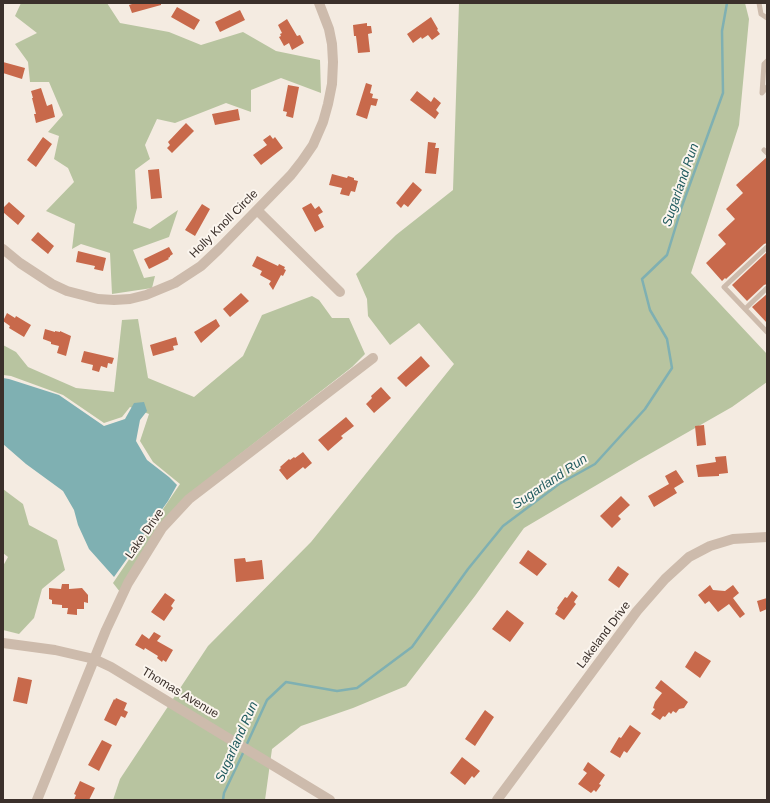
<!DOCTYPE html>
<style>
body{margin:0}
#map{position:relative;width:770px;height:803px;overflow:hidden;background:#f4ebe1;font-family:Arial,sans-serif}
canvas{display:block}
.frame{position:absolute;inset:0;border:4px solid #3b302b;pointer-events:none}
</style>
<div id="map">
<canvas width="770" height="803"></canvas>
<div class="frame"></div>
</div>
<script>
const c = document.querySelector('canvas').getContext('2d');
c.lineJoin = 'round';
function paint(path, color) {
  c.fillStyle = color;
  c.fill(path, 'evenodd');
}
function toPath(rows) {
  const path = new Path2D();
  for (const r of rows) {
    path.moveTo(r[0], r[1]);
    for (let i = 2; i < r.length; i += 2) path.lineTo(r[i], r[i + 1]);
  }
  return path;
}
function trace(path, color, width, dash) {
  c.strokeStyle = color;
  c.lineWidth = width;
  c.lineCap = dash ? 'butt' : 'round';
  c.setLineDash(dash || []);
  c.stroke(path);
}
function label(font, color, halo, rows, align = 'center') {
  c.font = font + ' Arial,sans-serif';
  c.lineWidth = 4;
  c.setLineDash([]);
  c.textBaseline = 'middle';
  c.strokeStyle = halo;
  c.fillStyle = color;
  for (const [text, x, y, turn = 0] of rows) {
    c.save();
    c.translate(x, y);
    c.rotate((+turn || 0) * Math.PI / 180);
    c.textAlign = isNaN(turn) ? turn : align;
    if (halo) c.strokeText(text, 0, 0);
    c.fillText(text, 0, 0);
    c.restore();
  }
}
paint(toPath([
 [21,3,107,3,120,23,169,32,201,45,243,32,276,51,320,60,321,93,281,78,251,90,251,112,226,103,175,123,157,119,145,145,150,159,135,170,137,208,133,223,150,229,178,210,169,237,133,250,144,278,155,276,152,288,112,294,110,253,81,244,72,249,75,224,46,211,74,182,68,168,54,159,59,136,48,132,63,115,49,82,30,82,28,62,15,44,37,33,15,16],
 [459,3,745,3,749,19,739,125,691,273,767,354,767,382,732,407,639,460,524,528,475,596,406,686,353,708,301,726,272,749,265,800,113,800,120,779,208,646,311,542,454,364,419,323,390,345,368,316,367,299,356,274,396,235,453,190],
 [312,296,319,300,332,318,349,318,365,354,352,367,185,497,120,592,113,583,180,484,153,462,140,441,149,414,130,407,122,417,104,423,63,395,11,376,3,375,3,345,16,352,28,367,76,388,114,392,122,320,138,319,148,378,194,397,243,356,262,315],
 [3,489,23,504,29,525,57,540,65,570,42,589,34,618,19,634,3,630,3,566,8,557,3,553]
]), '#b8c4a0');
paint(toPath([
 [3,378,9,379,59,395,104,426,125,419,134,403,144,402,147,411,140,420,136,441,147,460,169,477,177,485,168,501,114,577,89,549,78,525,74,510,63,491,26,464,3,444]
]), '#7fb0b2');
trace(toPath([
 [246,746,267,700,286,682,337,691,357,688,412,647,468,569,503,526,559,484,595,464,645,409,672,368,667,339,650,310,642,279,667,255,682,206,723,93,722,31,727,3],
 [223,800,224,793,244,751]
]), '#7fb0b2', 2.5);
paint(toPath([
 [135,3,161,3,161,5,132,13,129,5],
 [177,7,200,20,194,30,171,17],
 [240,10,245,20,220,32,215,22],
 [431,17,438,29,437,30,440,34,432,40,428,35,422,39,421,37,413,43,407,34],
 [287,19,297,36,300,35,304,43,292,50,289,43,284,46,279,37,281,36,280,34,282,33,278,25],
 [367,23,367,26,371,26,372,33,368,34,370,52,358,53,356,36,354,36,353,25],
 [3,62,25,68,22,79,3,73],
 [366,83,372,85,370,93,373,94,372,98,378,99,376,106,371,105,367,119,356,115],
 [288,85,299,87,293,118,286,116,287,112,283,111],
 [41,88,47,106,52,104,55,117,36,123,34,114,36,114,32,98,33,98,31,91],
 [417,91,431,102,434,97,441,103,436,110,439,113,435,119,410,100],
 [238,109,240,120,215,125,212,114],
 [186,123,194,131,172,153,167,148,170,145,168,142],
 [270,135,273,139,275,137,283,148,261,165,253,155,267,145,263,140],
 [43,137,52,144,36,167,27,160],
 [428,142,436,143,435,148,439,148,436,174,425,173],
 [767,157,767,243,764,244,726,279,725,278,722,281,706,263,726,244,718,235,735,219,726,209,743,193,736,185],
 [159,169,162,198,151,199,148,170],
 [332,174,347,178,348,176,354,178,354,180,358,181,355,192,351,191,349,196,340,194,342,188,329,185],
 [413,182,422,190,408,207,404,204,401,208,396,203],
 [9,202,25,216,18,225,3,212,3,208],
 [311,203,315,209,319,206,323,212,318,215,324,227,315,232,302,208],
 [202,204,210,209,195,236,185,230],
 [38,232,54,246,48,254,31,240],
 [169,247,173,254,170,256,170,257,168,258,169,259,149,269,144,259],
 [78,251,106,258,103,271,94,269,95,266,76,262],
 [767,252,767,284,764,285,747,301,732,285],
 [257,256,278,266,279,264,285,267,284,269,286,270,283,276,281,275,273,290,269,284,271,281,260,275,262,271,252,266],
 [241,293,249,301,230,317,223,309],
 [767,294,767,323,752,307],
 [7,313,15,318,16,316,31,325,24,337,9,328,10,326,3,321],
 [216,319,220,326,201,343,194,332],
 [45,329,55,332,55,331,60,332,60,331,71,336,66,356,57,353,59,346,51,344,51,342,43,339,43,338],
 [176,337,178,345,173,346,174,350,153,356,150,345],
 [84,351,114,358,112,364,108,363,107,368,101,366,99,372,92,370,93,365,81,362],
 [421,356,430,366,406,387,397,378],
 [381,387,391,398,374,413,366,404,372,398,371,396],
 [346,417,354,426,341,436,343,438,328,451,318,440],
 [704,425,706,445,697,446,695,426],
 [303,452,312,463,305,469,303,467,287,480,279,470,281,468,280,467,289,459,290,460,294,457,295,458],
 [726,456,728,473,719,474,719,476,698,477,696,465,716,462,715,457],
 [676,470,684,482,674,488,677,493,654,507,648,496,669,484,665,476],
 [621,496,630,505,618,516,621,519,612,528,600,516],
 [528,550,547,564,537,576,519,563],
 [245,558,246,562,262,560,264,579,236,582,234,559],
 [618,566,629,574,619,588,608,580],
 [62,584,69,584,69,589,82,588,88,595,88,603,84,602,84,609,77,609,77,615,67,614,68,608,62,608,62,605,52,604,52,600,49,599,49,588,61,589],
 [710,585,713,590,725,591,733,585,739,593,733,598,745,614,740,618,729,604,718,612,709,601,705,604,698,595],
 [572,591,578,596,574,602,576,604,564,620,555,614,558,609,557,608,565,597,567,598],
 [165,593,175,600,171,606,173,608,164,621,151,612],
 [767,598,767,609,760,612,757,601],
 [507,610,524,623,510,642,492,629],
 [154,632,161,636,157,641,173,650,166,662,163,660,162,662,157,658,158,656,145,648,144,650,135,645,142,634,149,639],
 [695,651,711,661,700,678,685,667],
 [18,677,32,680,27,704,13,701],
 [661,680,688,702,684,708,679,709,676,713,673,711,671,714,669,712,665,717,663,716,660,720,651,714,655,709,653,708,655,702,662,693,655,688],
 [116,698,127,703,124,710,128,712,125,718,121,716,116,726,104,720,114,699,115,700],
 [485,710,494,717,475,746,465,739],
 [630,725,641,733,627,753,624,751,620,758,610,752,619,737,621,738],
 [102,740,112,745,99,771,88,765],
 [462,757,480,771,474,778,472,776,465,785,450,773],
 [588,762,605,775,599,784,601,785,596,792,594,790,591,793,578,784,587,773,583,770],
 [80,781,95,788,89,800,74,800,76,795,74,794]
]), '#c8694b');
trace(toPath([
 [759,3,761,14,767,18],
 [767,61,764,64,762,93,767,87],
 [764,150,767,153],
 [767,247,724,287,767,332],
 [745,309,767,288]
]), '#cdbbac', 5);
trace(toPath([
 [257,210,340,292],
 [3,249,20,263,52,284,67,291,98,299,114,300,130,299,146,295,175,283,201,266,219,249,291,175,302,161,313,145,323,122,328,104,332,84,333,62,332,44,329,29,319,3],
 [3,643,55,650,94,659,111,667,330,800],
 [37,800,106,630,128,583,162,528,189,499,373,358],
 [497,800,637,611,665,579,689,557,710,546,733,539,767,537]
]), '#cdbbac', 10);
label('12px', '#3b302b', '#fbf5ee', [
 ["Holly Knoll Circle",224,224,-45],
 ["Lake Drive",145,534,-55],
 ["Lakeland Drive",604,635,-53],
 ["Thomas Avenue",180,693,31]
]);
label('italic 13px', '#1f5a5e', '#fbf5ee', [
 ["Sugarland Run",681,185,-71],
 ["Sugarland Run",550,482,-34],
 ["Sugarland Run",237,742,-66]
]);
</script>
